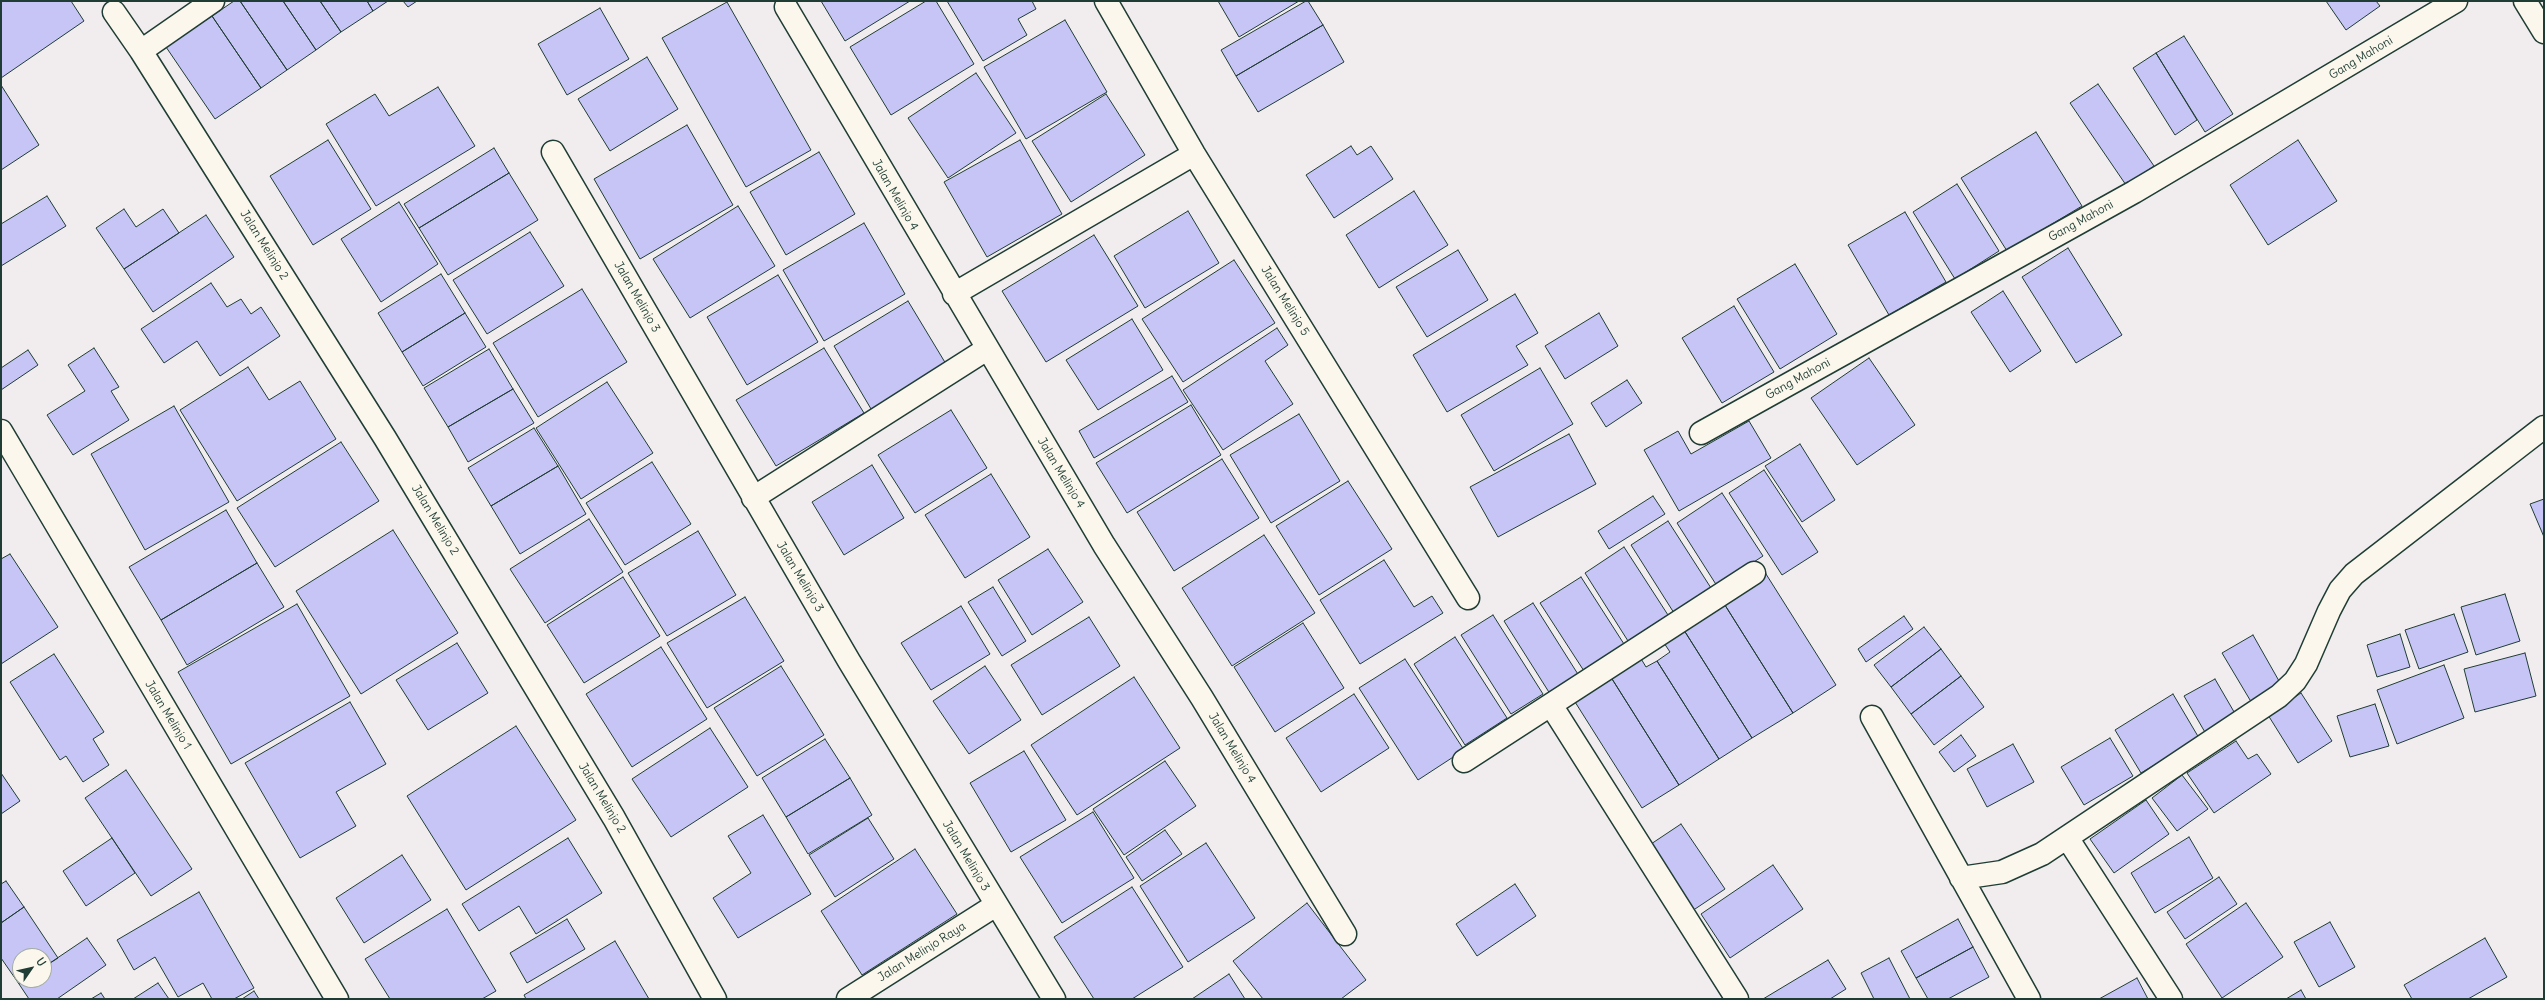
<!DOCTYPE html>
<style>
body{margin:0}
#map{position:relative;width:2545px;height:1000px;overflow:hidden;background:#f1edee;font-family:Delius,sans-serif}
canvas{display:block}
.frame{position:absolute;inset:0;border:2px solid #1f3d34;pointer-events:none}
.north{position:absolute;left:12px;top:948px;width:40px;height:40px;box-sizing:border-box;background:#fbf7ec;border:1px solid #a3ada2;border-radius:50%;rotate:56deg;font-size:11px;font-weight:700;line-height:16px;text-align:center;color:#1f3d34}
.north::after{content:'';display:block;margin:auto;width:14px;height:18px;background:#1f3d34;clip-path:polygon(50% 0,100% 100%,50% 72%,0 100%)}
</style>
<div id="map">
<canvas width="2545" height="1000"></canvas>
<div class="frame"></div>
<div class="north">U</div>
</div>
<script>
const c = document.querySelector('canvas').getContext('2d');
c.lineJoin = 'round';
function paint(path, color) {
  c.fillStyle = color;
  c.fill(path, 'evenodd');
}
function toPath(rows) {
  const path = new Path2D();
  for (const r of rows) {
    path.moveTo(r[0], r[1]);
    for (let i = 2; i < r.length; i += 2) path.lineTo(r[i], r[i + 1]);
  }
  return path;
}
function trace(path, color, width, dash) {
  c.strokeStyle = color;
  c.lineWidth = width;
  c.lineCap = dash ? 'butt' : 'round';
  c.setLineDash(dash || []);
  c.stroke(path);
}
function label(font, color, halo, rows, align = 'center') {
  c.font = font + ' Delius,sans-serif';
  c.lineWidth = 3;
  c.setLineDash([]);
  c.textBaseline = 'middle';
  c.strokeStyle = halo;
  c.fillStyle = color;
  for (const [text, x, y, turn = 0] of rows) {
    c.save();
    c.translate(x, y);
    c.rotate((+turn || 0) * Math.PI / 180);
    c.textAlign = isNaN(turn) ? turn : align;
    if (halo) c.strokeText(text, 0, 0);
    c.fillText(text, 0, 0);
    c.restore();
  }
}
const building = toPath([
 [1,1,71,1,84,21,1,78,1,1],
 [234,1,240,1,287,70,261,88,212,16,234,1],
 [240,1,283,1,316,50,287,70,240,1],
 [283,1,320,1,341,32,316,50,283,1],
 [320,1,367,1,373,11,341,32,320,1],
 [367,1,388,1,373,11,367,1],
 [403,1,417,1,408,7,403,1],
 [821,1,910,1,845,41,821,1],
 [926,1,936,1,974,64,891,115,850,47,926,1],
 [947,1,1032,1,1036,9,1018,19,1027,35,983,61,947,1],
 [1218,1,1299,1,1239,37,1218,1],
 [1306,1,1308,1,1323,25,1236,76,1221,50,1306,1],
 [2326,1,2376,1,2380,6,2346,30,2326,1],
 [727,2,811,150,746,187,662,38,727,2],
 [600,8,629,59,567,95,538,44,600,8],
 [212,16,261,88,215,119,166,47,212,16],
 [1065,20,1107,92,1026,139,984,67,1065,20],
 [1323,25,1344,62,1258,112,1236,76,1323,25],
 [2184,36,2233,114,2205,132,2156,53,2184,36],
 [2156,53,2197,120,2175,135,2133,68,2156,53],
 [647,57,678,109,610,151,578,99,647,57],
 [976,73,1016,133,948,178,908,118,976,73],
 [2098,84,2154,166,2126,185,2070,103,2098,84],
 [1,85,39,145,1,170,1,85],
 [438,87,475,146,376,206,326,124,375,94,389,116,438,87],
 [1106,94,1145,155,1071,202,1032,141,1106,94],
 [687,125,733,205,640,259,594,179,687,125],
 [2036,132,2082,206,2007,251,1961,178,2036,132],
 [328,140,371,209,313,245,270,176,328,140],
 [1020,140,1062,214,987,257,944,182,1020,140],
 [2298,140,2337,201,2268,245,2230,185,2298,140],
 [1351,146,1357,155,1371,146,1393,179,1334,218,1306,175,1351,146],
 [494,148,509,173,419,228,404,204,494,148],
 [819,152,855,214,786,255,750,192,819,152],
 [509,173,538,220,448,275,419,228,509,173],
 [1957,184,1999,251,1955,279,1913,212,1957,184],
 [1414,191,1448,245,1379,288,1346,235,1414,191],
 [47,196,66,226,1,266,1,224,47,196],
 [399,202,438,264,381,302,341,239,399,202],
 [738,206,775,266,690,318,653,259,738,206],
 [124,209,136,227,163,209,179,233,124,269,96,228,124,209],
 [1188,211,1219,263,1145,308,1114,256,1188,211],
 [1905,212,1946,282,1889,315,1848,245,1905,212],
 [206,215,234,257,153,312,124,269,206,215],
 [864,223,905,294,824,341,783,270,864,223],
 [530,232,564,286,487,334,453,280,530,232],
 [1094,235,1138,306,1046,362,1002,291,1094,235],
 [2068,248,2122,335,2076,363,2022,277,2068,248],
 [1458,250,1488,300,1427,337,1396,287,1458,250],
 [1234,260,1275,323,1183,382,1142,319,1234,260],
 [1795,264,1837,334,1780,369,1737,299,1795,264],
 [441,274,465,313,402,352,378,313,441,274],
 [778,275,818,342,747,385,707,317,778,275],
 [211,283,227,307,241,299,251,314,261,307,280,336,220,376,197,341,164,363,141,329,211,283],
 [582,289,627,362,538,417,493,343,582,289],
 [2003,291,2041,351,2010,372,1971,312,2003,291],
 [1515,294,1538,333,1516,346,1528,365,1447,412,1413,355,1515,294],
 [908,301,949,369,874,414,834,346,908,301],
 [1734,306,1774,372,1722,403,1682,338,1734,306],
 [465,313,486,347,423,386,402,352,465,313],
 [1599,313,1618,346,1565,379,1545,346,1599,313],
 [1132,319,1163,370,1098,410,1066,360,1132,319],
 [1277,328,1288,345,1265,361,1293,404,1223,450,1183,390,1277,328],
 [94,348,119,387,111,391,129,420,73,455,47,415,85,391,68,365,94,348],
 [824,348,864,413,776,466,736,400,824,348],
 [489,349,513,389,448,427,424,388,489,349],
 [28,350,38,365,1,390,1,368,28,350],
 [1869,358,1915,425,1857,465,1811,398,1869,358],
 [248,367,269,400,300,381,336,439,237,501,180,410,248,367],
 [1540,368,1573,424,1494,471,1461,415,1540,368],
 [1172,376,1188,402,1094,458,1079,431,1172,376],
 [1627,380,1642,403,1606,427,1591,403,1627,380],
 [607,382,653,453,581,499,536,428,607,382],
 [513,389,534,423,468,462,448,427,513,389],
 [1191,405,1221,455,1127,513,1096,463,1191,405],
 [174,406,229,502,145,550,91,454,174,406],
 [951,410,987,468,915,513,878,455,951,410],
 [1299,414,1340,481,1271,523,1230,455,1299,414],
 [1749,421,1771,458,1679,511,1644,450,1678,431,1691,454,1749,421],
 [534,428,558,466,491,506,468,468,534,428],
 [1569,434,1596,484,1498,537,1470,487,1569,434],
 [341,442,379,501,275,567,237,508,341,442],
 [1800,444,1835,500,1802,522,1765,466,1800,444],
 [1222,459,1259,518,1174,571,1137,512,1222,459],
 [652,462,691,524,625,565,586,503,652,462],
 [872,465,904,518,844,555,812,502,872,465],
 [558,466,586,514,520,554,491,506,558,466],
 [1764,470,1818,552,1782,575,1729,493,1764,470],
 [991,474,1030,537,965,578,925,515,991,474],
 [1348,481,1392,549,1319,595,1276,526,1348,481],
 [1722,493,1763,556,1717,586,1677,523,1722,493],
 [1653,496,1665,514,1609,549,1598,531,1653,496],
 [2544,499,2544,537,2530,504,2544,499],
 [226,510,257,563,161,620,129,567,226,510],
 [589,519,623,572,545,623,510,569,589,519],
 [1668,521,1711,588,1674,613,1631,545,1668,521],
 [393,530,458,633,361,694,296,591,393,530],
 [698,531,736,595,667,636,628,573,698,531],
 [1264,535,1315,613,1232,666,1182,588,1264,535],
 [1624,547,1668,615,1628,641,1585,573,1624,547],
 [1048,549,1083,602,1032,635,998,580,1048,549],
 [10,554,58,627,1,664,1,559,10,554],
 [1384,560,1414,607,1432,596,1443,613,1360,664,1320,600,1384,560],
 [257,563,284,607,187,665,161,620,257,563],
 [1766,574,1836,685,1793,713,1723,602,1766,574],
 [623,577,660,636,584,683,547,625,623,577],
 [1581,577,1624,644,1584,671,1540,603,1581,577],
 [993,587,1026,641,1002,656,968,602,993,587],
 [2505,594,2520,641,2476,655,2461,607,2505,594],
 [745,597,784,661,707,708,667,643,745,597],
 [1723,602,1793,713,1752,738,1682,627,1723,602],
 [1533,603,1581,679,1552,697,1504,621,1533,603],
 [297,604,350,696,231,764,178,672,297,604],
 [961,606,990,654,931,690,901,643,961,606],
 [2454,614,2468,652,2419,669,2405,630,2454,614],
 [1493,615,1543,694,1511,714,1461,635,1493,615],
 [1904,616,1913,629,1866,662,1858,649,1904,616],
 [1089,617,1120,666,1042,715,1011,665,1089,617],
 [1303,623,1344,688,1275,732,1234,667,1303,623],
 [1682,627,1752,738,1719,759,1657,661,1670,652,1662,640,1682,627],
 [1924,627,1941,649,1891,687,1874,665,1924,627],
 [2400,634,2410,667,2377,677,2367,645,2400,634],
 [2253,635,2283,688,2253,705,2222,653,2253,635],
 [1455,637,1507,718,1465,745,1414,664,1455,637],
 [457,643,488,693,428,730,396,680,457,643],
 [661,647,707,719,632,767,586,694,661,647],
 [1941,649,1961,676,1911,714,1891,687,1941,649],
 [1637,652,1646,667,1657,661,1719,759,1679,785,1607,671,1637,652],
 [2525,653,2536,696,2475,712,2464,669,2525,653],
 [54,654,104,732,93,739,109,765,83,782,66,756,60,760,10,682,54,654],
 [1405,659,1464,750,1418,780,1359,688,1405,659],
 [2444,665,2464,718,2397,744,2377,690,2444,665],
 [781,666,824,735,757,776,714,708,781,666],
 [985,666,1021,720,969,754,933,701,985,666],
 [1607,671,1679,785,1642,808,1570,694,1607,671],
 [1961,676,1984,707,1934,745,1911,714,1961,676],
 [1134,677,1180,748,1077,815,1031,745,1134,677],
 [2215,679,2237,717,2206,734,2184,696,2215,679],
 [2301,693,2332,741,2298,763,2268,715,2301,693],
 [1354,694,1389,748,1321,792,1286,738,1354,694],
 [2173,694,2199,738,2141,773,2115,730,2173,694],
 [350,702,386,764,336,792,356,826,300,858,245,763,350,702],
 [2375,704,2389,746,2350,757,2337,716,2375,704],
 [516,726,576,820,466,890,407,796,516,726],
 [710,728,748,787,671,837,632,779,710,728],
 [1961,735,1976,756,1954,772,1939,752,1961,735],
 [2110,738,2133,776,2084,805,2061,767,2110,738],
 [825,739,850,778,786,817,762,778,825,739],
 [2236,741,2248,759,2257,754,2271,774,2214,813,2187,773,2236,741],
 [2013,744,2034,782,1987,807,1967,769,2013,744],
 [1024,751,1066,820,1011,852,970,783,1024,751],
 [1165,761,1196,806,1124,855,1093,809,1165,761],
 [126,770,192,869,151,896,85,798,126,770],
 [1,773,20,801,1,814,1,773],
 [2182,775,2208,809,2177,831,2152,798,2182,775],
 [850,778,872,815,808,854,786,817,850,778],
 [2146,800,2169,834,2114,873,2090,839,2146,800],
 [1093,812,1134,878,1062,923,1020,857,1093,812],
 [763,815,811,894,738,938,713,898,751,873,728,836,763,815],
 [868,818,894,859,835,897,809,855,868,818],
 [1681,824,1725,889,1689,913,1645,848,1681,824],
 [1165,830,1182,854,1142,881,1126,857,1165,830],
 [2189,837,2213,878,2155,913,2131,873,2189,837],
 [112,838,135,873,86,906,63,871,112,838],
 [568,838,602,893,536,934,519,906,479,931,462,904,568,838],
 [1206,843,1255,918,1188,962,1140,886,1206,843],
 [915,849,957,914,862,975,821,911,915,849],
 [402,855,431,900,364,943,336,898,402,855],
 [1773,865,1803,909,1730,958,1701,914,1773,865],
 [2219,877,2237,904,2185,939,2167,912,2219,877],
 [6,881,24,907,1,923,1,884,6,881],
 [1515,884,1536,916,1477,956,1456,924,1515,884],
 [1132,887,1183,967,1132,999,1094,999,1054,937,1132,887],
 [199,892,254,988,234,999,212,999,203,983,178,997,155,957,134,970,117,940,199,892],
 [1307,903,1366,980,1341,999,1263,999,1233,961,1307,903],
 [2246,903,2283,957,2222,998,2186,944,2246,903],
 [24,907,58,958,44,967,44,956,20,956,20,980,25,980,19,984,1,958,1,923,24,907],
 [447,909,496,991,482,999,390,999,365,959,447,909],
 [567,919,585,949,527,983,510,953,567,919],
 [1958,919,1973,947,1916,978,1901,951,1958,919],
 [2330,922,2355,967,2319,987,2294,942,2330,922],
 [87,938,106,965,57,999,29,999,19,984,25,980,44,980,44,967,87,938],
 [2485,938,2507,977,2468,999,2412,999,2404,985,2485,938],
 [615,941,649,999,526,999,524,995,615,941],
 [1973,947,1989,977,1948,999,1928,999,1916,978,1973,947],
 [1889,958,1910,999,1874,999,1861,973,1889,958],
 [1828,960,1846,989,1830,999,1763,999,1828,960],
 [1229,974,1245,999,1192,999,1229,974],
 [2137,978,2148,999,2099,999,2137,978],
 [158,983,169,999,133,999,158,983],
 [2301,990,2306,999,2286,999,2301,990],
 [254,991,259,999,242,999,254,991],
 [101,993,105,999,91,999,101,993]
]);
paint(building, '#c7c4f6');
trace(building, '#1f3d34', 1);
const minor = toPath([
 [1106,1,1194,154,1468,598],
 [2525,1,2544,32],
 [786,7,1104,545,1202,698,1345,934],
 [114,12,141,51,385,438,614,818,715,999],
 [141,51,213,1],
 [553,152,849,661,1054,999],
 [954,294,1194,154],
 [1,431,337,999],
 [1701,433,2134,192,2456,1],
 [753,498,987,349],
 [1551,705,1737,999],
 [1872,717,2029,999],
 [1464,761,1754,573],
 [2068,839,2171,999],
 [1961,878,2002,872,2042,854,2279,696,2295,681,2306,664,2329,611,2340,590,2354,574,2544,427],
 [848,999,996,905]
]);
trace(minor, '#1f3d34', 25);
trace(minor, '#fbf7ec', 22);
label('12px', '#1f3d34', '#fbf7ec', [
 ["Gang Mahoni",2361,58,-31],
 ["Jalan Melinjo 4",895,195,60],
 ["Gang Mahoni",2081,221,-29],
 ["Jalan Melinjo 2",264,245,58],
 ["Jalan Melinjo 3",637,297,60],
 ["Jalan Melinjo 5",1285,301,58],
 ["Gang Mahoni",1798,379,-29],
 ["Jalan Melinjo 4",1061,473,59],
 ["Jalan Melinjo 2",435,520,59],
 ["Jalan Melinjo 3",800,577,59],
 ["Jalan Melinjo 1",168,715,59],
 ["Jalan Melinjo 4",1232,748,59],
 ["Jalan Melinjo 2",602,798,59],
 ["Jalan Melinjo 3",966,856,59],
 ["Jalan Melinjo Raya",922,952,-32]
]);
</script>
